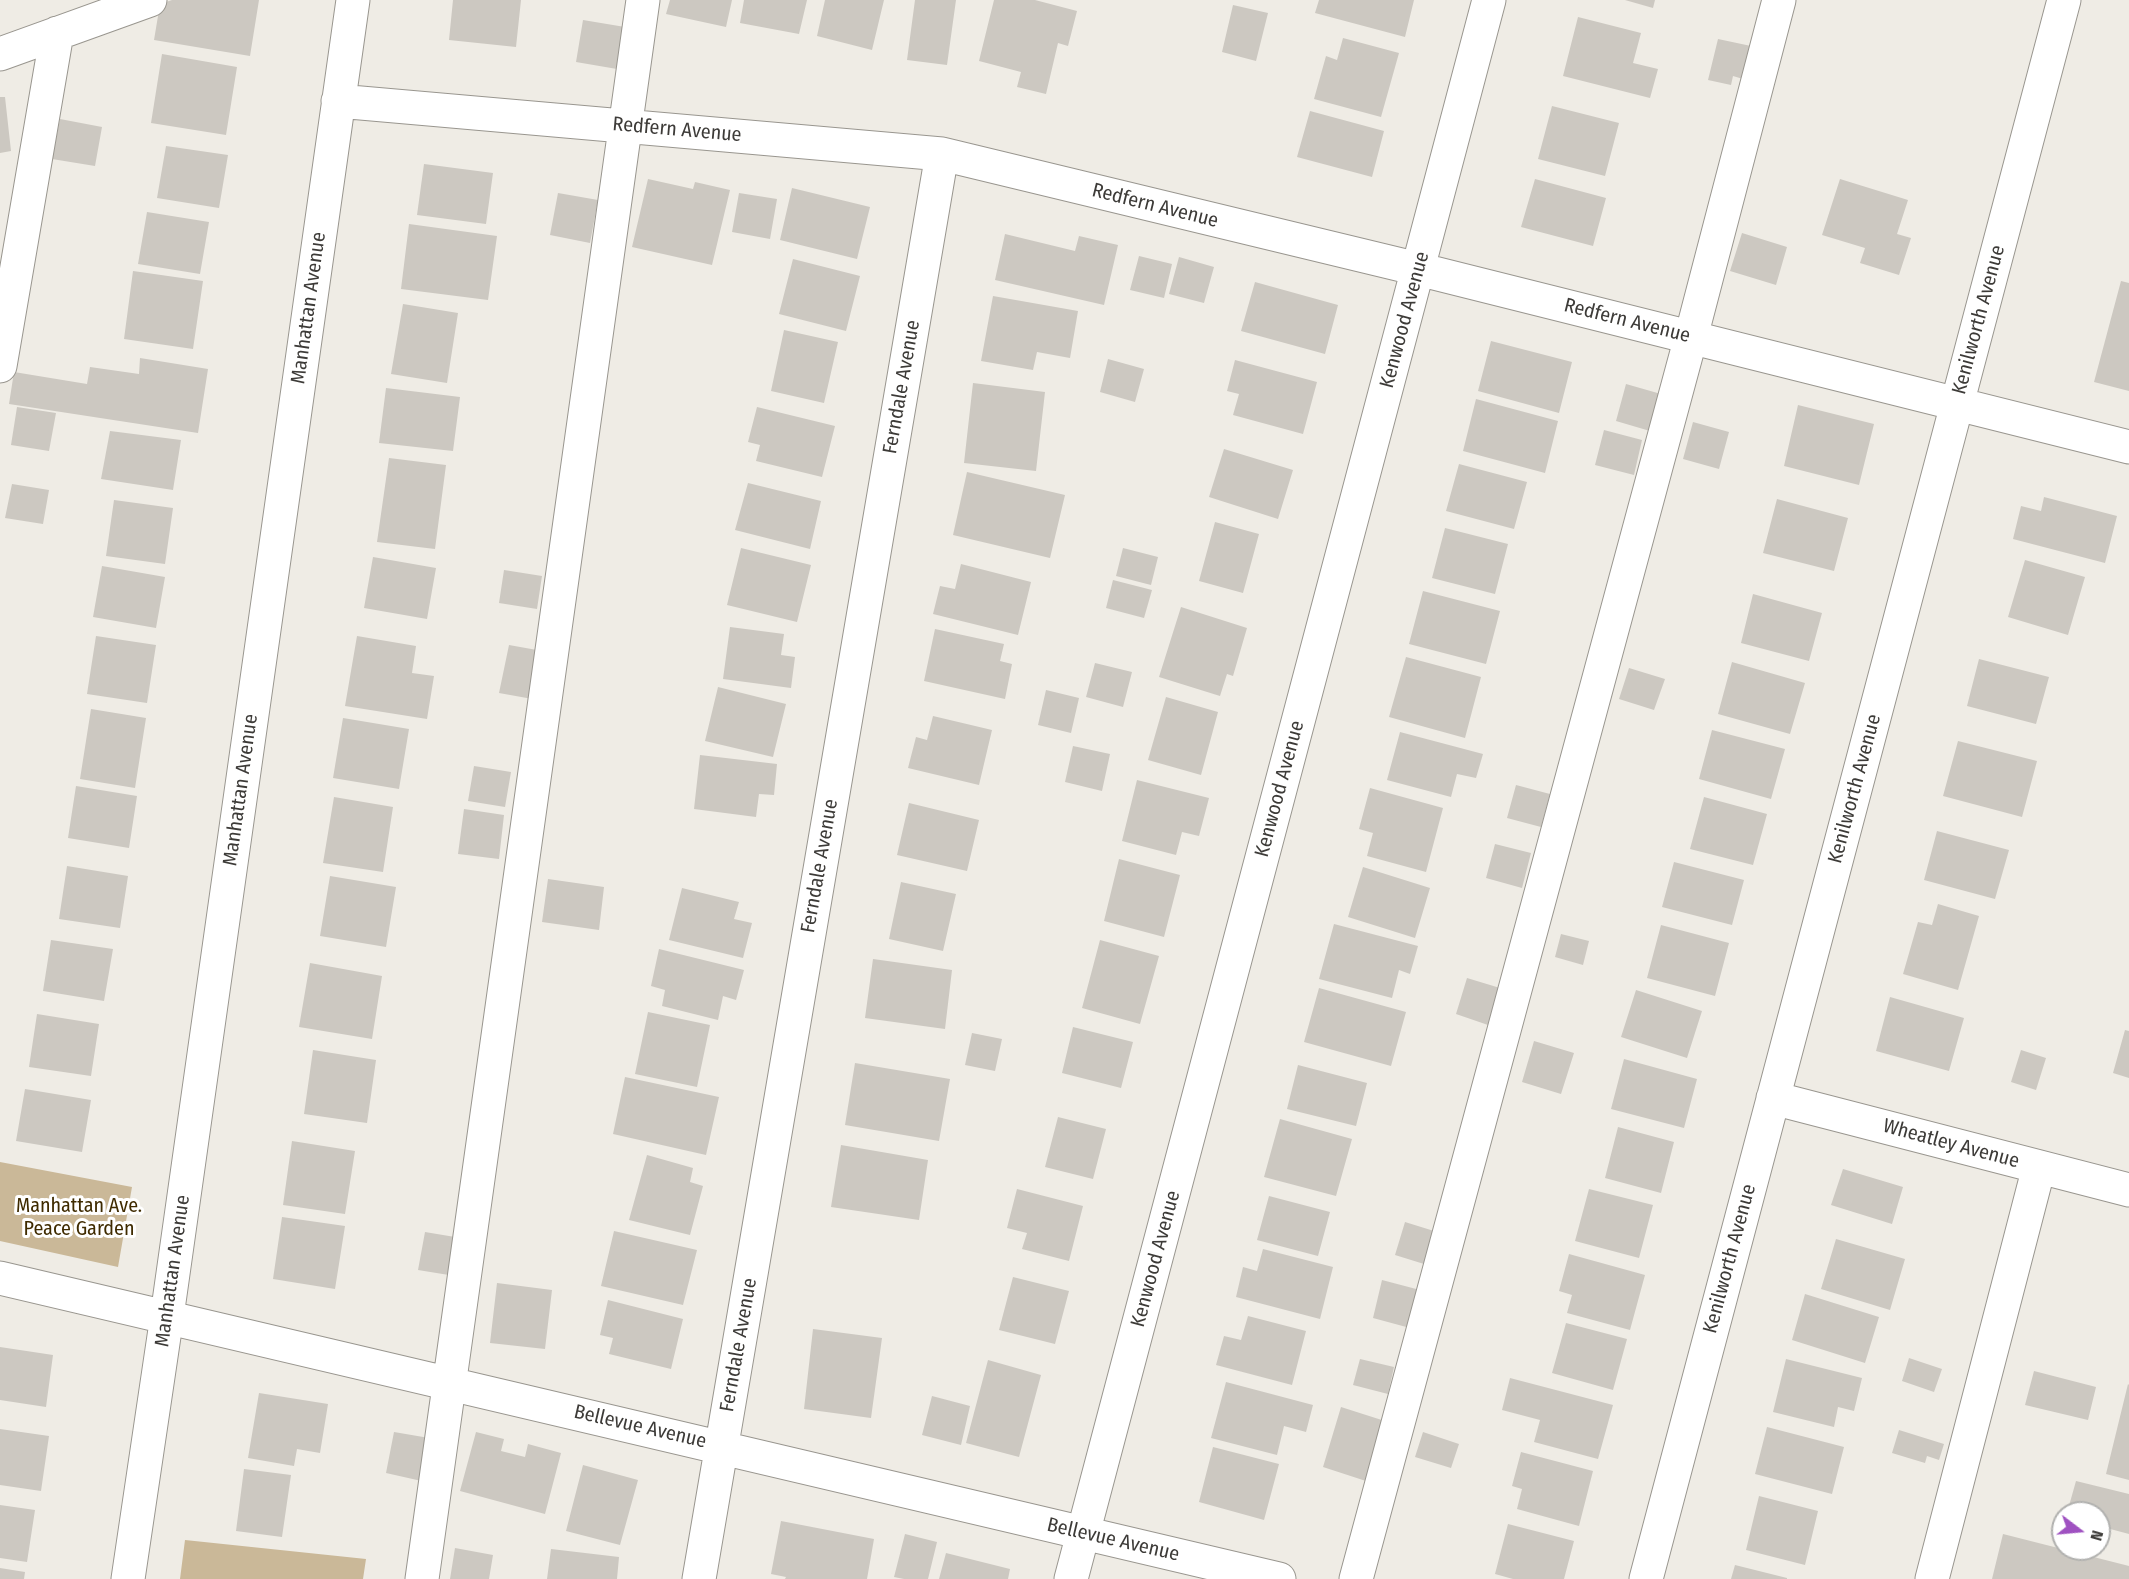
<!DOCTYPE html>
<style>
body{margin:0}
#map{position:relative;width:2129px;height:1579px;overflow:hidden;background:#efece5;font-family:"Fira Sans Condensed",sans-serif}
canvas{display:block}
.north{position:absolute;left:2051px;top:1501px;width:60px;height:60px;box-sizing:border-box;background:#fff;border:2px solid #b1b1af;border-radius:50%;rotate:106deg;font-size:16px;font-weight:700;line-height:24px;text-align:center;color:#3d3b38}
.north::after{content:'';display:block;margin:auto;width:21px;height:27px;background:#9f51c1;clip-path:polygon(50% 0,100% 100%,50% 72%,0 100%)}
</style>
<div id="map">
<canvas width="2129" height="1579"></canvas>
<div class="north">N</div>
</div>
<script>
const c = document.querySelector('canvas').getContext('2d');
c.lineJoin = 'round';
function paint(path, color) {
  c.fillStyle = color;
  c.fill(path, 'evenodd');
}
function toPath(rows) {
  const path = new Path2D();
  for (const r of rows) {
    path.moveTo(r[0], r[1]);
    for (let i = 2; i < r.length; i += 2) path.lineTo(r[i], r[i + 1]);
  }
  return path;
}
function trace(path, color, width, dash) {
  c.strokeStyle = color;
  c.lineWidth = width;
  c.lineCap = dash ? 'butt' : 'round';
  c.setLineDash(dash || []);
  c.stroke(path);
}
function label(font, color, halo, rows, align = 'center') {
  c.font = font + ' "Fira Sans Condensed",sans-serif';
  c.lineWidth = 6;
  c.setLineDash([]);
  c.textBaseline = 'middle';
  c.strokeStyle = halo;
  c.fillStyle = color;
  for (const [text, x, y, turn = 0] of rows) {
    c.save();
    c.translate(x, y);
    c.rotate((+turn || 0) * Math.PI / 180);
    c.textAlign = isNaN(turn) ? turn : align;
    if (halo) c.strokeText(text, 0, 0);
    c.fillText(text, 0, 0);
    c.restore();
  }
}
paint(toPath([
 [0,1162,132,1187,118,1267,0,1241],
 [185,1540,366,1559,363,1579,180,1579]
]), '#cab898');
paint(toPath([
 [172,0,259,0,250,56,154,40,160,4],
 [453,0,521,0,516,47,449,40],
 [670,0,732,0,726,27,666,14],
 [744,0,807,0,799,34,740,23],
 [825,0,884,0,872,50,817,36],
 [915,0,956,0,947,65,907,60],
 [994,0,1035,0,1077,11,1068,46,1058,43,1046,94,1017,87,1021,72,979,61],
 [1319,0,1414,0,1405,37,1315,13],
 [1625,0,1655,0,1653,8],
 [1233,5,1268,13,1256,61,1222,52],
 [1578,17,1641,33,1633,63,1658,69,1650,98,1563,76],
 [583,20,625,27,617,69,576,62],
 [1343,38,1399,53,1381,117,1314,99,1326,56,1337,60],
 [1718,39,1751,46,1743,79,1733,76,1731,85,1708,80],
 [162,54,237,67,226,135,151,123],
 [0,97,5,97,11,151,0,153],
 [1552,106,1619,123,1605,176,1538,159],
 [1310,111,1384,131,1372,177,1297,157],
 [60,119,102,127,95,166,52,159],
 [166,146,228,155,219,208,157,198],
 [424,164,493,173,486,224,417,215],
 [648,179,693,189,695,182,730,190,712,265,632,247],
 [1535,179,1606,198,1593,246,1521,227],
 [1840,179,1908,200,1897,234,1911,238,1899,275,1860,263,1865,248,1822,235],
 [792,188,870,207,857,259,780,240],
 [558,193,598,200,590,243,550,235],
 [739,193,777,199,770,239,732,232],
 [147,212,209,222,200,274,138,264],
 [409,224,497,236,488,300,401,289],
 [1742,233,1787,247,1776,285,1730,271],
 [1005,234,1075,251,1079,236,1118,245,1104,305,995,280],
 [1139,256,1172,264,1164,298,1130,290],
 [1179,257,1214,267,1204,303,1169,294],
 [793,259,860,276,846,331,779,314],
 [133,271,203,281,193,349,124,339],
 [2121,281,2129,283,2129,391,2094,382],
 [1255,282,1338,305,1325,354,1241,331],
 [993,296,1078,311,1070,358,1037,352,1033,370,981,361],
 [403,304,458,313,447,383,391,374],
 [784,330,838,342,824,403,771,391],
 [1491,341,1572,362,1559,413,1478,391],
 [140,358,208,369,198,433,9,404,14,372,87,384,90,367,139,374],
 [1108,359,1144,369,1135,402,1100,392],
 [1235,360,1317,382,1303,434,1233,415,1239,394,1227,391],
 [973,383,1045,392,1036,471,964,463],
 [1626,384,1661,394,1650,431,1616,421],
 [386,388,460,397,453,451,379,443],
 [1476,399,1558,421,1545,473,1463,451],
 [1798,405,1874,424,1859,485,1784,466],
 [17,407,56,413,49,451,11,445],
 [757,407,835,426,822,477,756,461,760,445,748,442],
 [1693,422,1729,432,1719,469,1683,459],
 [1604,430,1642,440,1634,475,1595,465],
 [110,431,181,440,173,490,101,479],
 [1224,449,1293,470,1278,519,1209,497],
 [389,458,446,465,435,549,377,542],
 [1459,464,1527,482,1514,529,1446,511],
 [967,472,1065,495,1050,558,953,535],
 [748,483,821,501,810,549,735,530],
 [12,484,49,490,43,524,5,518],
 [2044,497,2117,516,2105,563,2013,539,2021,506,2041,511],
 [1777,499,1848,518,1834,571,1763,553],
 [114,500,173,508,165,564,106,556],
 [1215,522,1259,534,1243,593,1199,581],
 [1445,528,1508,544,1495,594,1432,578],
 [741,548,811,565,797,622,727,605],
 [1123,548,1158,557,1151,585,1116,576],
 [373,557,436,568,427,619,364,608],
 [2025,560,2085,577,2068,635,2008,617],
 [961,564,1031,582,1018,635,933,614,940,586,955,589],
 [102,566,165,577,156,628,93,617],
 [504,570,542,576,537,609,499,603],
 [1113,580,1152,590,1144,618,1106,608],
 [1423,591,1500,611,1486,664,1409,644],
 [1753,594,1822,613,1809,661,1741,643],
 [1181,607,1247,628,1233,676,1227,674,1220,696,1159,677],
 [730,627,784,634,781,655,795,657,791,688,723,679],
 [935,629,1004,644,1000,661,1012,664,1005,699,924,681],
 [96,636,156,645,147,703,87,694],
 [357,636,416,646,412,673,434,676,427,719,345,706],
 [509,645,548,652,538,700,499,693],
 [1406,657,1481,677,1465,738,1389,717],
 [1979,659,2049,677,2036,724,1967,706],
 [1732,662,1805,683,1790,734,1718,714],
 [1095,663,1132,672,1123,707,1086,697],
 [1629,668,1665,679,1654,710,1619,699],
 [718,687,786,704,773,757,705,741],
 [1046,690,1079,698,1071,733,1038,725],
 [1166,697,1218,712,1201,775,1148,760],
 [91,709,146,718,135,788,80,779],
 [933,716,992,730,979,785,908,768,916,737,927,740],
 [343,718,409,729,399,789,333,778],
 [1712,730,1785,749,1771,799,1699,779],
 [1400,732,1483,754,1476,778,1457,774,1451,797,1387,780],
 [1958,741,2037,761,2022,817,1943,796],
 [1073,746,1110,754,1102,791,1065,782],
 [700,755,777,764,774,795,759,794,756,817,694,809],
 [474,766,511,772,505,807,468,801],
 [1137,780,1209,798,1199,836,1182,832,1176,855,1122,841],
 [1516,785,1550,794,1541,827,1507,818],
 [76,786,137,796,129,848,68,838],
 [1370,788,1443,808,1426,872,1367,856,1373,833,1359,829],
 [334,797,393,807,383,872,323,863],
 [1704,797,1767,814,1753,865,1690,849],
 [909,803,979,820,967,871,897,855],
 [464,809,504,815,499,859,458,854],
 [1937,831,2009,850,1995,899,1924,880],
 [1495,844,1531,853,1522,888,1486,878],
 [1119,859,1180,875,1164,937,1104,921],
 [1674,862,1744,880,1732,925,1662,907],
 [67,866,128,876,120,928,59,919],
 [1363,867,1430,888,1415,938,1348,917],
 [330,876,396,887,386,947,320,936],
 [548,879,604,887,599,930,542,922],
 [901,882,956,894,943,951,889,939],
 [682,888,739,902,734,919,752,923,743,958,669,940],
 [1938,904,1979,916,1958,990,1903,974,1918,922,1932,925],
 [1334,924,1418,946,1410,974,1399,970,1392,998,1319,979],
 [1661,925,1729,943,1715,996,1647,978],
 [1561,934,1589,941,1583,965,1555,957],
 [51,940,113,949,104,1001,43,991],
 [1100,940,1159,956,1140,1024,1082,1008],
 [659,949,744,970,736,1000,723,996,718,1020,662,1006,665,990,651,986],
 [873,959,952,970,945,1029,865,1018],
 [310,963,382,976,372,1039,299,1027],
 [1467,978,1500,988,1488,1025,1456,1014],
 [1319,988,1406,1012,1391,1066,1304,1042],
 [1636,990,1702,1011,1687,1058,1621,1037],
 [1890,997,1964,1018,1949,1071,1876,1051],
 [648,1012,710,1025,697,1087,635,1074],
 [37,1014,99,1024,91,1076,29,1067],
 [1073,1027,1133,1042,1121,1088,1062,1073],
 [2125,1030,2129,1031,2129,1078,2113,1073],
 [972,1033,1002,1039,995,1071,965,1065],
 [1534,1041,1574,1053,1561,1094,1522,1082],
 [313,1050,376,1060,367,1123,304,1114],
 [2021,1050,2046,1058,2036,1090,2011,1082],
 [1624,1059,1697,1079,1684,1128,1611,1109],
 [855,1063,950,1079,939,1141,845,1125],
 [1298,1065,1367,1083,1356,1126,1287,1109],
 [625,1077,719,1097,706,1155,613,1134],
 [25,1089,91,1100,82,1152,16,1141],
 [1058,1117,1106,1129,1093,1179,1045,1167],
 [1280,1119,1352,1139,1336,1196,1264,1177],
 [1618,1127,1674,1142,1661,1193,1605,1178],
 [292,1141,355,1151,345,1214,283,1205],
 [841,1145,928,1160,919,1220,831,1207],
 [647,1155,693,1168,690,1182,703,1186,690,1235,629,1220],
 [1843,1169,1903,1187,1892,1224,1831,1205],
 [1017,1189,1083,1206,1069,1261,1022,1249,1027,1233,1007,1228],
 [1589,1189,1653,1205,1639,1258,1575,1241],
 [1269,1196,1330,1212,1318,1256,1257,1240],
 [282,1217,345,1226,335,1289,273,1279],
 [1405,1222,1434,1231,1424,1264,1395,1255],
 [614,1231,697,1250,683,1305,601,1286],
 [425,1232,461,1238,455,1276,418,1270],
 [1836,1239,1905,1259,1890,1310,1821,1289],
 [1263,1249,1333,1267,1320,1319,1236,1297,1243,1267,1257,1271],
 [1569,1254,1645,1275,1630,1330,1567,1313,1572,1295,1559,1291],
 [1013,1277,1069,1291,1055,1344,999,1330],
 [1382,1280,1420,1290,1410,1328,1373,1318],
 [497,1283,552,1290,545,1349,490,1343],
 [1805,1294,1879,1317,1865,1363,1792,1340],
 [608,1300,683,1319,671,1369,609,1354,613,1338,600,1335],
 [1248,1316,1306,1331,1292,1385,1216,1365,1224,1336,1241,1340],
 [1566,1323,1627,1339,1613,1390,1552,1373],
 [813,1329,882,1338,871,1418,804,1409],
 [0,1347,53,1355,46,1407,0,1400],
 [1909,1358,1942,1369,1934,1392,1902,1381],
 [1360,1359,1394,1367,1388,1394,1353,1385],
 [1786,1359,1862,1378,1854,1411,1838,1407,1834,1427,1773,1412],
 [988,1360,1041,1375,1019,1457,966,1443],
 [2034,1371,2096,1387,2088,1420,2025,1405],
 [1510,1378,1613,1405,1598,1459,1534,1442,1540,1420,1502,1410],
 [1226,1382,1313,1405,1306,1432,1284,1426,1277,1455,1211,1438],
 [2128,1384,2129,1385,2129,1480,2106,1474],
 [259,1393,328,1404,320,1453,297,1449,294,1466,248,1458],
 [932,1396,970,1406,961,1445,922,1435],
 [1341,1407,1388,1422,1369,1482,1323,1467],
 [1767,1427,1844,1447,1832,1494,1755,1474],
 [0,1429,49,1436,41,1491,0,1485],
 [1899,1430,1944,1444,1939,1460,1927,1456,1925,1463,1892,1453],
 [394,1432,435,1439,426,1482,386,1473],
 [476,1432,504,1439,501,1451,525,1457,528,1444,561,1453,545,1514,460,1491],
 [1423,1432,1459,1444,1451,1468,1415,1457],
 [1213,1447,1279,1464,1264,1520,1199,1502],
 [1521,1452,1593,1471,1579,1526,1517,1509,1522,1489,1512,1486],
 [583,1465,638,1480,620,1545,566,1531],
 [244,1469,291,1475,282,1537,236,1531],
 [2076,1481,2129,1494,2129,1534,2099,1526,2099,1513,2067,1513],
 [1759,1496,1818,1511,1805,1565,1746,1550],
 [0,1505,35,1510,27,1562,0,1558],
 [781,1521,874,1539,867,1579,785,1579,786,1577,771,1574],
 [1508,1524,1574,1541,1564,1579,1513,1579,1495,1574],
 [905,1534,937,1542,928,1579,904,1579,894,1577],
 [2003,1534,2129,1566,2129,1579,1992,1579],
 [455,1548,493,1555,489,1579,450,1579],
 [551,1549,619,1557,617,1579,547,1579],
 [946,1553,1010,1569,1008,1579,939,1579],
 [1735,1565,1787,1578,1787,1579,1731,1579],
 [0,1568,25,1572,24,1579,0,1579]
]), '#ccc8c1');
const minor = toPath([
 [0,54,150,0],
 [338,101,942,154,1418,269,2129,447],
 [0,366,57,33],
 [1773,1098,2129,1190],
 [0,1278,1279,1579],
 [128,1579,167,1316,353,0],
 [422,1579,643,0],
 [699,1579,942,154],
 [1071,1579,1489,0],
 [1356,1579,1691,337,1779,0],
 [1646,1579,2064,0],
 [1932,1579,2039,1167]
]);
trace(minor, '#99968f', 35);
trace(minor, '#fff', 33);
label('20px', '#3d3b38', '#fff', [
 ["Redfern Avenue",677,130,5],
 ["Redfern Avenue",1155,206,14],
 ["Manhattan Avenue",309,308,-82],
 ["Kenwood Avenue",1405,320,-75],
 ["Kenilworth Avenue",1979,320,-75],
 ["Redfern Avenue",1627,321,14],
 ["Ferndale Avenue",902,387,-80],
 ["Kenwood Avenue",1280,789,-75],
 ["Kenilworth Avenue",1855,789,-75],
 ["Manhattan Avenue",241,790,-82],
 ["Ferndale Avenue",820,866,-80],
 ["Wheatley Avenue",1951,1144,15],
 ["Kenwood Avenue",1156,1259,-75],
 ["Kenilworth Avenue",1730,1259,-75],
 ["Manhattan Avenue",173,1271,-82],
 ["Ferndale Avenue",739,1345,-80],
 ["Bellevue Avenue",640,1427,13],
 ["Bellevue Avenue",1113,1540,13]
]);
label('20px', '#3f2b00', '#fff', [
 ["Manhattan Ave.",79,1206],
 ["Peace Garden",79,1229]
]);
</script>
